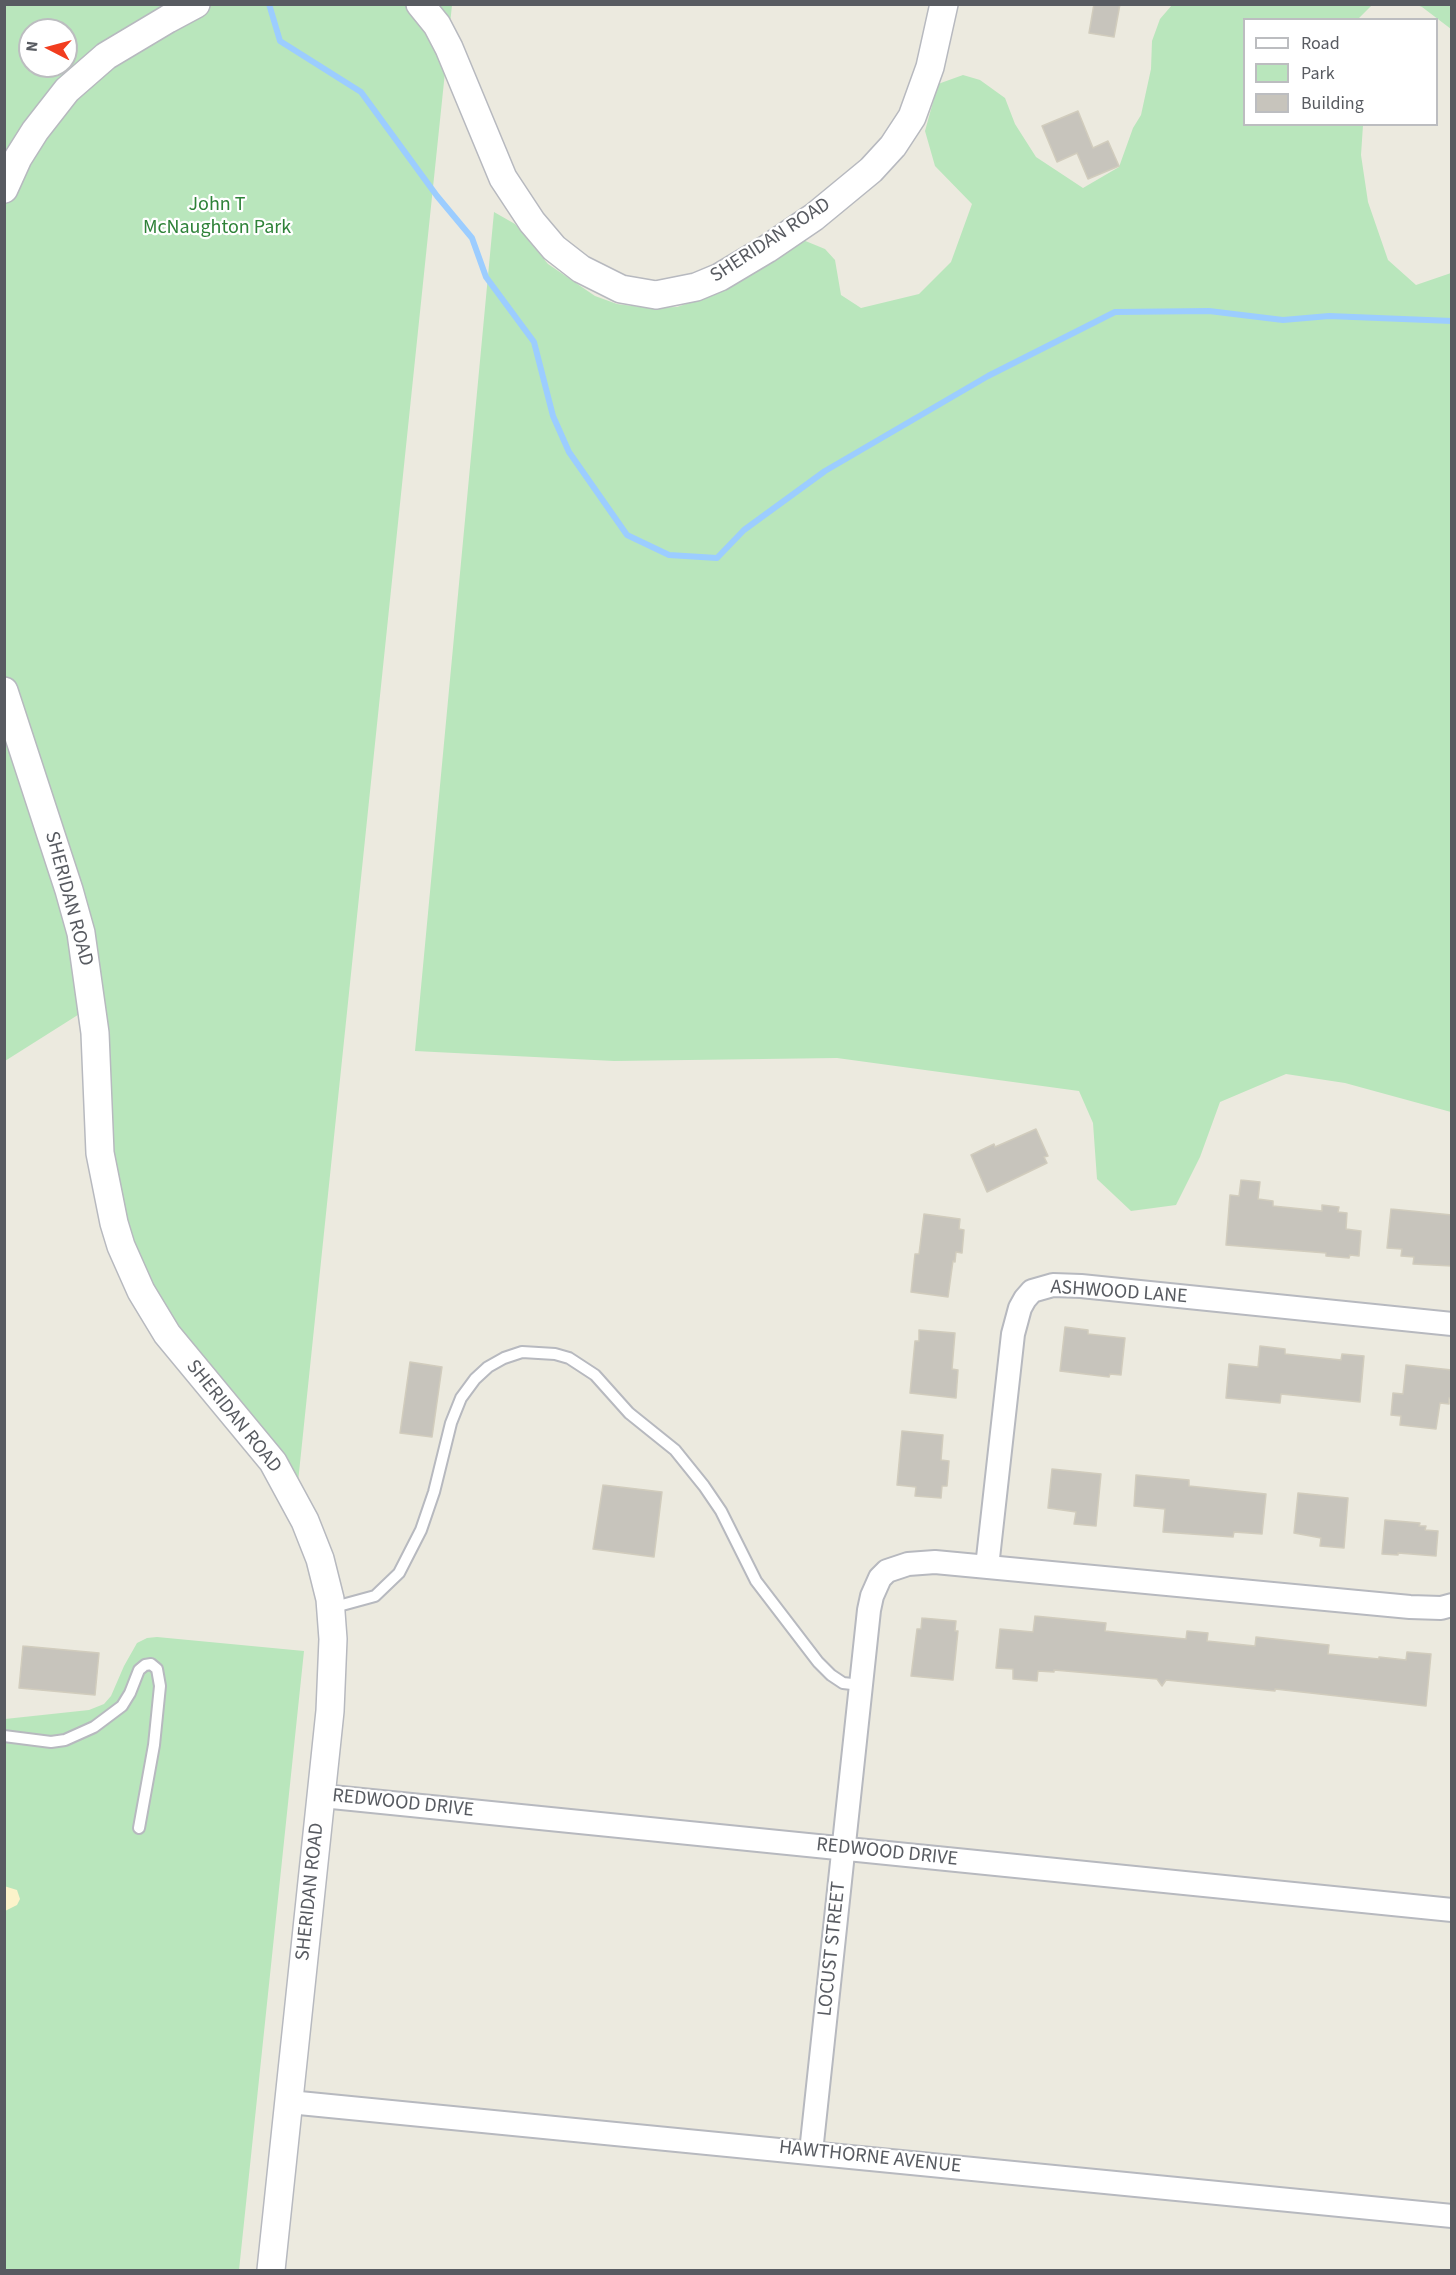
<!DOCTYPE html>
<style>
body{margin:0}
#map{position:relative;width:1456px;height:2275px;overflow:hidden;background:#eceadf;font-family:"Source Sans 3",sans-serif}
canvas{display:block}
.frame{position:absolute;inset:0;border:6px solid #585b61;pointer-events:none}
.legend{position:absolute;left:1243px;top:18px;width:195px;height:108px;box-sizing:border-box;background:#fff;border:2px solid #bcbdc0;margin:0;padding:8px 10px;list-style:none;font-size:18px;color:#585b61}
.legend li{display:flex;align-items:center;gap:12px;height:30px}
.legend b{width:30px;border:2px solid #bcbdc0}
.north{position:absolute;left:18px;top:18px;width:60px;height:60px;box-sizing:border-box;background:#fff;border:2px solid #bcbdc0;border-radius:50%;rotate:276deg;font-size:16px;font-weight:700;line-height:24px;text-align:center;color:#585b61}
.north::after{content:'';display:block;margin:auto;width:21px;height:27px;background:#f23d1f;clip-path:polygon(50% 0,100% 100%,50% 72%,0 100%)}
</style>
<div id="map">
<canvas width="1456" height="2275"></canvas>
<div class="frame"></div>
<ul class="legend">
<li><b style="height:8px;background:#fff"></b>Road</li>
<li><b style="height:16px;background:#b9e6bc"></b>Park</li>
<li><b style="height:16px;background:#c7c4bc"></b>Building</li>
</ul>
<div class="north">N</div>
</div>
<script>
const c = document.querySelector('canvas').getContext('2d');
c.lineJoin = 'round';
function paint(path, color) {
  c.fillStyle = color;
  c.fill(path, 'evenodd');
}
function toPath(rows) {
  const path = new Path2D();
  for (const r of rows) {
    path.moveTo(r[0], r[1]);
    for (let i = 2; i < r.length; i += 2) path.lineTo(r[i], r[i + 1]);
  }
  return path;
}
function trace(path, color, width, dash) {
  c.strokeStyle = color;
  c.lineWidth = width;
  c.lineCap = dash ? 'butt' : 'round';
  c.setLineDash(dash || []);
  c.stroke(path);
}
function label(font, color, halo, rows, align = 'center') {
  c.font = font + ' "Source Sans 3",sans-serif';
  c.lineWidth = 4.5;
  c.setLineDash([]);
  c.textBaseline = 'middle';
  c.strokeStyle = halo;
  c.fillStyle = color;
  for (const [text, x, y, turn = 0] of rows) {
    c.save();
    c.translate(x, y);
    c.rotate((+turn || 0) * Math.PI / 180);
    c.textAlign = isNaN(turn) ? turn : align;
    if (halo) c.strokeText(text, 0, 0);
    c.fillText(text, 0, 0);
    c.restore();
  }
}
paint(toPath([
 [5,5,452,5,296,1501,131,1271,92,1006,5,1061],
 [30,30,66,30,66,66,30,66],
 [1172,5,1372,5,1358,19,1244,20,1244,124,1363,125,1361,155,1368,202,1388,260,1416,285,1451,273,1451,1112,1345,1083,1286,1074,1220,1102,1200,1157,1176,1205,1131,1211,1097,1179,1093,1123,1079,1091,837,1058,614,1061,415,1051,494,212,515,224,548,264,595,296,617,304,649,308,677,307,701,299,727,289,750,276,803,240,825,249,835,260,841,295,861,308,919,294,951,262,972,204,935,166,925,131,938,84,963,75,980,80,1005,98,1015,124,1036,157,1083,188,1119,167,1133,128,1141,115,1151,69,1152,41,1160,19],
 [1417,5,1451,5,1451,29,1422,7],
 [157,1637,304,1651,239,2270,5,2270,5,1719,89,1710,104,1704,111,1696,124,1666,137,1643,147,1638]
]), '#b9e6bc');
paint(toPath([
 [4,1886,17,1890,20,1899,17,1905,5,1911]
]), '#fcf3ca');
trace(toPath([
 [269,4,280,41,361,92,437,196,472,238,486,277,534,342,553,416,569,452,627,535,669,555,717,558,744,530,825,471,988,376,1115,312,1209,311,1283,320,1329,316,1452,321]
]), '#9ccdff', 6);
const building = toPath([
 [1094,4,1120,4,1114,37,1089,33,1094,4],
 [1078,111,1093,148,1108,141,1119,166,1088,179,1077,153,1057,162,1042,126,1078,111],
 [1036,1129,1048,1156,1044,1157,1047,1163,987,1192,971,1155,994,1144,995,1147,1036,1129],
 [1241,1180,1260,1182,1258,1199,1273,1201,1273,1206,1322,1211,1322,1205,1339,1207,1338,1212,1347,1213,1346,1229,1361,1231,1359,1256,1350,1255,1349,1258,1326,1256,1326,1253,1226,1245,1230,1195,1239,1196,1241,1180],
 [1391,1209,1452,1215,1452,1266,1413,1264,1414,1257,1401,1256,1402,1249,1387,1248,1391,1209],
 [924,1214,960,1219,959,1229,964,1230,962,1253,956,1252,955,1262,953,1261,948,1297,911,1292,915,1254,919,1254,924,1214],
 [1065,1327,1088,1330,1088,1334,1125,1338,1121,1375,1110,1374,1109,1377,1060,1371,1065,1327],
 [919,1330,955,1333,952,1369,958,1370,956,1398,910,1393,915,1341,919,1341,919,1330],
 [1260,1346,1285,1349,1285,1354,1341,1360,1342,1354,1364,1356,1360,1402,1281,1394,1280,1403,1226,1398,1229,1364,1258,1367,1260,1346],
 [410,1362,442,1367,432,1437,400,1433,410,1362],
 [1406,1365,1452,1370,1452,1398,1449,1398,1449,1404,1440,1403,1436,1429,1400,1425,1401,1416,1391,1415,1393,1393,1403,1394,1406,1365],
 [902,1431,943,1435,941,1460,949,1461,947,1486,942,1486,941,1498,915,1496,916,1487,897,1485,902,1431],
 [1052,1469,1101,1474,1096,1526,1074,1524,1076,1512,1048,1508,1052,1469],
 [1136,1475,1189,1480,1189,1486,1266,1494,1262,1534,1234,1532,1233,1537,1163,1532,1165,1509,1134,1506,1136,1475],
 [603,1485,662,1492,654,1557,593,1549,603,1485],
 [1298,1493,1348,1498,1344,1548,1320,1546,1321,1538,1294,1533,1298,1493],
 [1385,1520,1420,1523,1419,1526,1426,1526,1425,1530,1438,1531,1436,1556,1398,1553,1398,1555,1382,1554,1385,1520],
 [1035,1616,1106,1623,1105,1631,1133,1634,1186,1639,1187,1631,1208,1633,1207,1641,1255,1646,1256,1637,1329,1645,1328,1654,1379,1659,1379,1657,1406,1660,1407,1652,1431,1654,1426,1706,1275,1689,1275,1691,1166,1680,1162,1686,1157,1679,1054,1670,1054,1672,1038,1671,1037,1681,1013,1679,1013,1669,996,1668,1000,1629,1033,1632,1035,1616],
 [922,1618,956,1621,955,1631,958,1631,953,1680,911,1676,917,1629,921,1629,922,1618],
 [23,1646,99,1653,95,1695,19,1688,23,1646]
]);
paint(building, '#c7c4bc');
trace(building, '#d1ccbd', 1.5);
const service = toPath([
 [331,1608,375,1596,399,1573,421,1530,434,1492,451,1423,461,1398,475,1379,488,1367,504,1358,522,1352,555,1354,569,1358,595,1375,629,1413,675,1450,704,1486,721,1511,756,1581,818,1662,831,1675,843,1683,861,1685],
 [4,1736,51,1742,65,1740,94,1727,122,1706,130,1693,139,1670,145,1665,151,1664,157,1669,160,1686,154,1745,139,1828]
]);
const minor = toPath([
 [987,1567,1013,1334,1020,1308,1025,1299,1032,1291,1053,1285,1081,1286,1452,1324],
 [322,1796,1452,1910],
 [289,2102,1452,2216],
 [811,2152,869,1610,872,1596,880,1578,887,1571,908,1564,935,1562,1410,1607,1441,1608,1452,1605]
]);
const tertiary = toPath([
 [420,4,437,25,449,48,503,178,532,222,554,248,581,269,621,289,656,295,696,287,720,277,767,249,814,217,871,170,893,146,912,117,930,67,944,4],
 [4,189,18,158,35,131,67,90,106,56,168,19,196,4],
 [4,691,69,890,81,933,95,1033,100,1153,114,1223,121,1246,141,1291,167,1334,273,1462,305,1521,320,1559,330,1599,333,1639,330,1711,271,2270]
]);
trace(service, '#b7b9bf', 14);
trace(minor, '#b7b9bf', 26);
trace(tertiary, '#b7b9bf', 30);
trace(service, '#fff', 10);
trace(minor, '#fff', 22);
trace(tertiary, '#fff', 27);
label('20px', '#2e8238', '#fff', [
 ["John T",217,206],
 ["McNaughton Park",217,229]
]);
label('20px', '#585b61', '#fff', [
 ["SHERIDAN ROAD",771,241,-33],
 ["SHERIDAN ROAD",68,899,75],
 ["ASHWOOD LANE",1119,1293,4],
 ["SHERIDAN ROAD",233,1417,51],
 ["REDWOOD DRIVE",403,1804,6],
 ["REDWOOD DRIVE",887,1853,6],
 ["SHERIDAN ROAD",311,1892,-84],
 ["LOCUST STREET",833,1949,-84],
 ["HAWTHORNE AVENUE",870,2158,6]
]);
</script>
